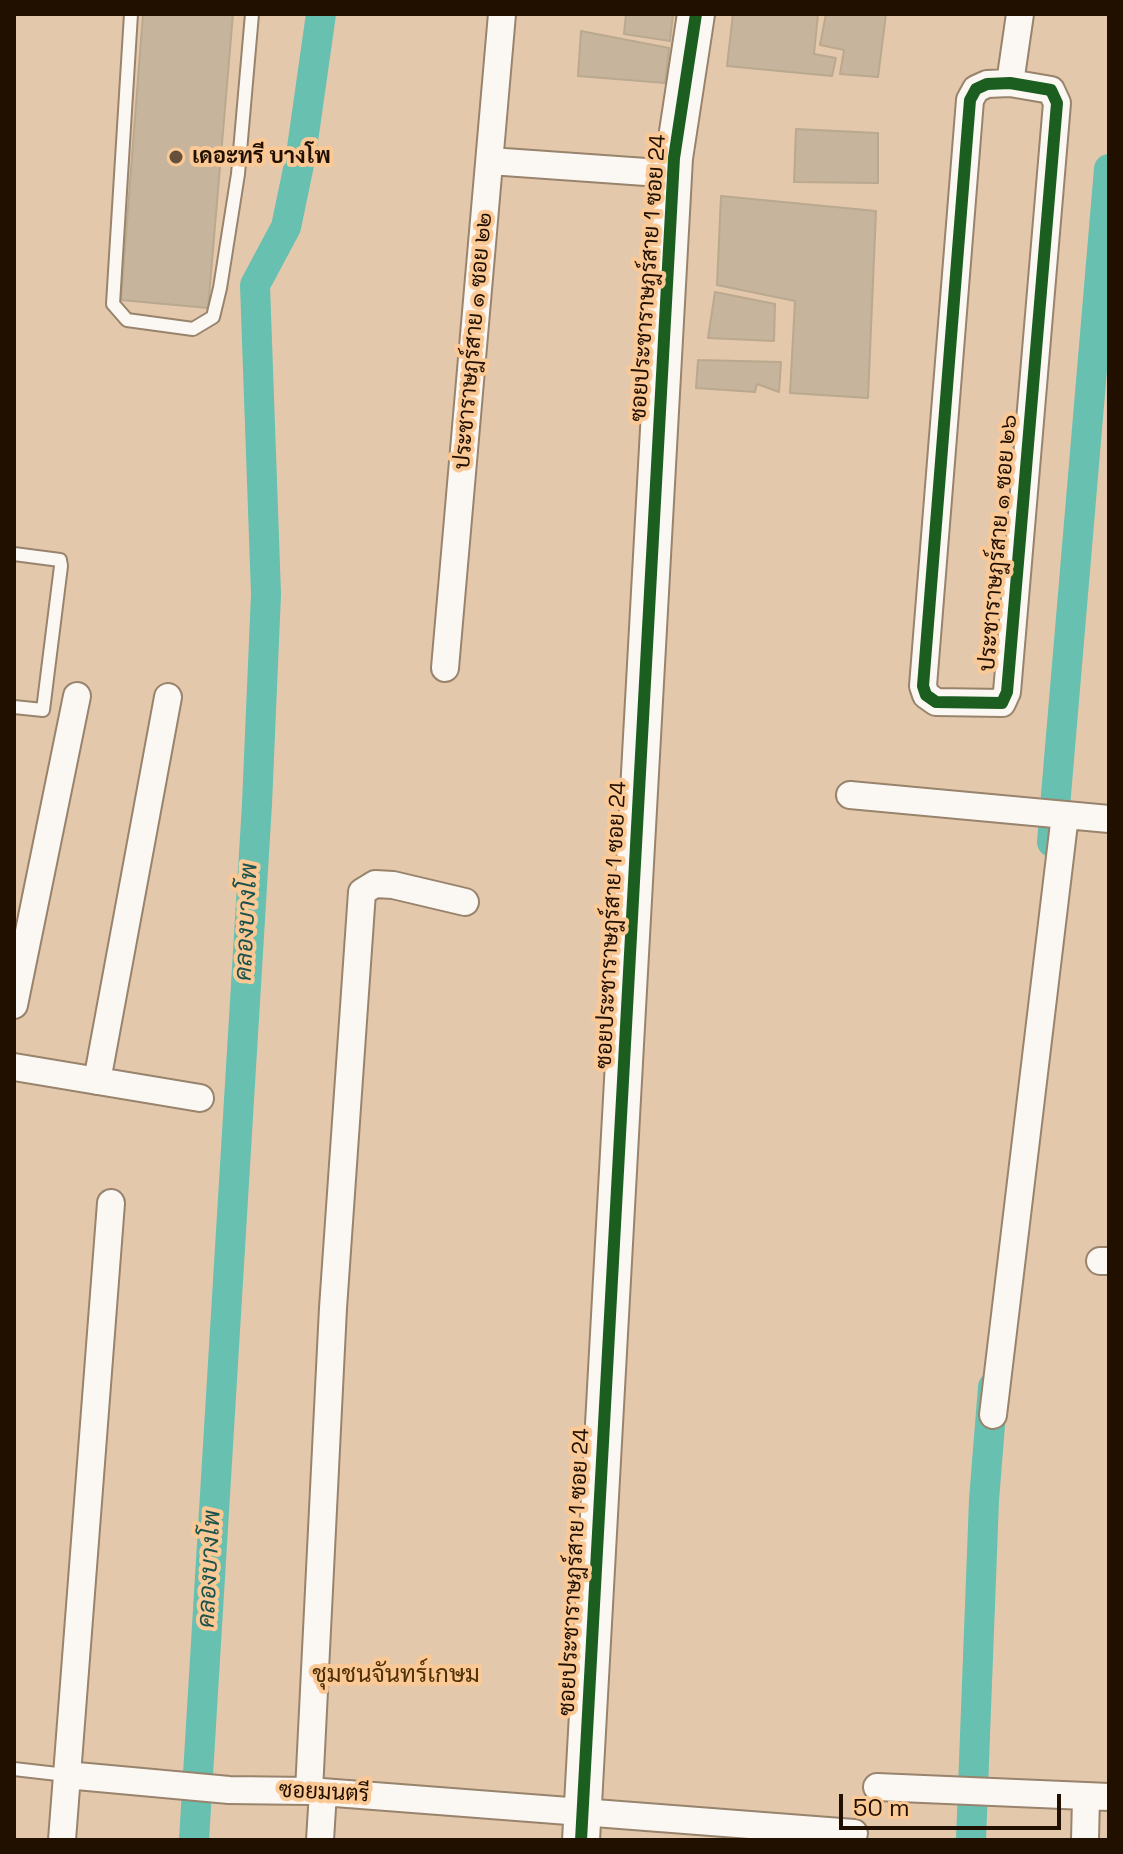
<!DOCTYPE html>
<meta charset="utf-8">
<style>
body{margin:0}
#map{position:relative;width:1123px;height:1854px;overflow:hidden;background:#e4c8ac;font-family:"Space Grotesk",sans-serif}
canvas{display:block}
.frame{position:absolute;inset:0;border:16px solid #210f00;pointer-events:none}
.scale{position:absolute;left:839px;top:1794px;width:222px;height:36px;box-sizing:border-box;border:4px solid #210f00;border-top:0;padding-left:10px;font-size:24px;line-height:28px;white-space:nowrap;color:#210f00;-webkit-text-stroke:6px #fbc995;paint-order:stroke}
</style>
<div id="map">
<canvas width="1123" height="1854"></canvas>
<div class="frame"></div>
<div class="scale">50 m</div>
</div>
<script>
const c = document.querySelector('canvas').getContext('2d');
c.lineJoin = 'round';
function toPath(rows) {
  const path = new Path2D();
  for (const r of rows) {
    path.moveTo(r[0], r[1]);
    for (let i = 2; i < r.length; i += 2) path.lineTo(r[i], r[i + 1]);
  }
  return path;
}
function trace(path, color, width, dash) {
  c.strokeStyle = color;
  c.lineWidth = width;
  c.lineCap = dash ? 'butt' : 'round';
  c.setLineDash(dash || []);
  c.stroke(path);
}
function paint(path, color) {
  c.fillStyle = color;
  c.fill(path, 'evenodd');
}
function label(font, color, halo, rows, align = 'center') {
  c.font = font + ' "Space Grotesk",Sarabun,sans-serif';
  c.lineWidth = 8;
  c.setLineDash([]);
  c.textBaseline = 'middle';
  c.strokeStyle = halo;
  c.fillStyle = color;
  for (const [text, x, y, turn = 0] of rows) {
    c.save();
    c.translate(x, y);
    c.rotate((+turn || 0) * Math.PI / 180);
    c.textAlign = isNaN(turn) ? turn : align;
    if (halo) c.strokeText(text, 0, 0);
    c.fillText(text, 0, 0);
    c.restore();
  }
}
trace(toPath([
 [1052,842,1109,169],
 [194,1840,257,804,266,594,255,285,286,227,301,155,321,14],
 [971,1840,984,1500,993,1387]
]), '#67c0b0', 30);
const building = toPath([
 [143,14,233,14,208,308,121,300,143,14],
 [626,14,673,14,670,41,624,34,626,14],
 [733,14,818,14,814,54,836,58,832,76,727,66,733,14],
 [826,14,886,14,878,77,840,74,844,50,820,45,826,14],
 [581,31,669,48,665,83,578,76,581,31],
 [796,129,878,133,878,183,794,182,796,129],
 [721,196,876,211,868,398,790,393,795,301,717,285,721,196],
 [715,292,775,304,774,341,708,338,715,292],
 [698,360,781,362,779,392,757,384,755,392,696,388,698,360]
]);
paint(building, '#c6b49c');
trace(building, '#baa88f', 2);
const lane = toPath([
 [131,14,113,304,127,320,193,329,213,317,220,288,238,174,252,14],
 [14,554,60,560,61,566,43,710,14,707],
 [14,1769,66,1775]
]);
const street = toPath([
 [1010,83,1051,90,1057,103,1007,692,1002,703,936,702,926,695,923,686,970,100,976,89,987,84,1010,83],
 [1010,83,1020,14],
 [490,161,674,174],
 [445,668,502,14],
 [850,795,1109,819],
 [14,1005,77,696],
 [14,1067,200,1098],
 [97,1081,168,697],
 [1100,1261,1109,1261],
 [993,1415,1065,815],
 [66,1775,229,1790,309,1791,854,1833],
 [877,1787,1109,1797],
 [309,1791,333,1308,362,892,375,884,393,885,465,902],
 [62,1840,111,1203],
 [320,1840,323,1792],
 [1085,1840,1086,1797]
]);
const secondary = toPath([
 [581,1840,674,158,696,14]
]);
trace(lane, '#98836c', 16);
trace(street, '#98836c', 30);
trace(secondary, '#98836c', 40);
trace(lane, '#fbf7f3', 12);
trace(street, '#fbf7f3', 26);
trace(secondary, '#fbf7f3', 36);
trace(toPath([
 [1010,83,1051,90,1057,103,1007,692,1002,703,936,702,926,695,923,686,970,100,976,89,987,84,1010,83],
 [581,1840,674,158,696,14]
]), '#1b5e20', 12);
for (const [x, y, r, color] of [
 [176,157,8,"#65503c"]
]) {
  const dot = new Path2D();
  dot.arc(x, y, r, 0, 2 * Math.PI);
  c.fillStyle = color;
  c.fill(dot);
  trace(dot, '#fbc995', 3);
}
label('bold 22px', '#210f00', '#fbc995', [
 ["เดอะทรี บางโพ",192,157]
], 'left');
label('22px', '#210f00', '#fbc995', [
 ["ซอยประชาราษฎร์สาย 1 ซอย 24",649,278,-86],
 ["ประชาราษฎร์สาย ๑ ซอย ๒๒",474,341,-85],
 ["ประชาราษฎร์สาย ๑ ซอย ๒๖",999,543,-85],
 ["ซอยประชาราษฎร์สาย 1 ซอย 24",612,925,-87],
 ["ซอยประชาราษฎร์สาย 1 ซอย 24",575,1572,-87],
 ["ซอยมนตรี",324,1793,3]
]);
label('italic 24px', '#1a524d', '#fbc995', [
 ["คลองบางโพ",247,922,-87],
 ["คลองบางโพ",210,1569,-87]
]);
label('24px', '#4f2f05', '#fbc995', [
 ["ชุมชนจันทร์เกษม",396,1675]
]);
</script>
